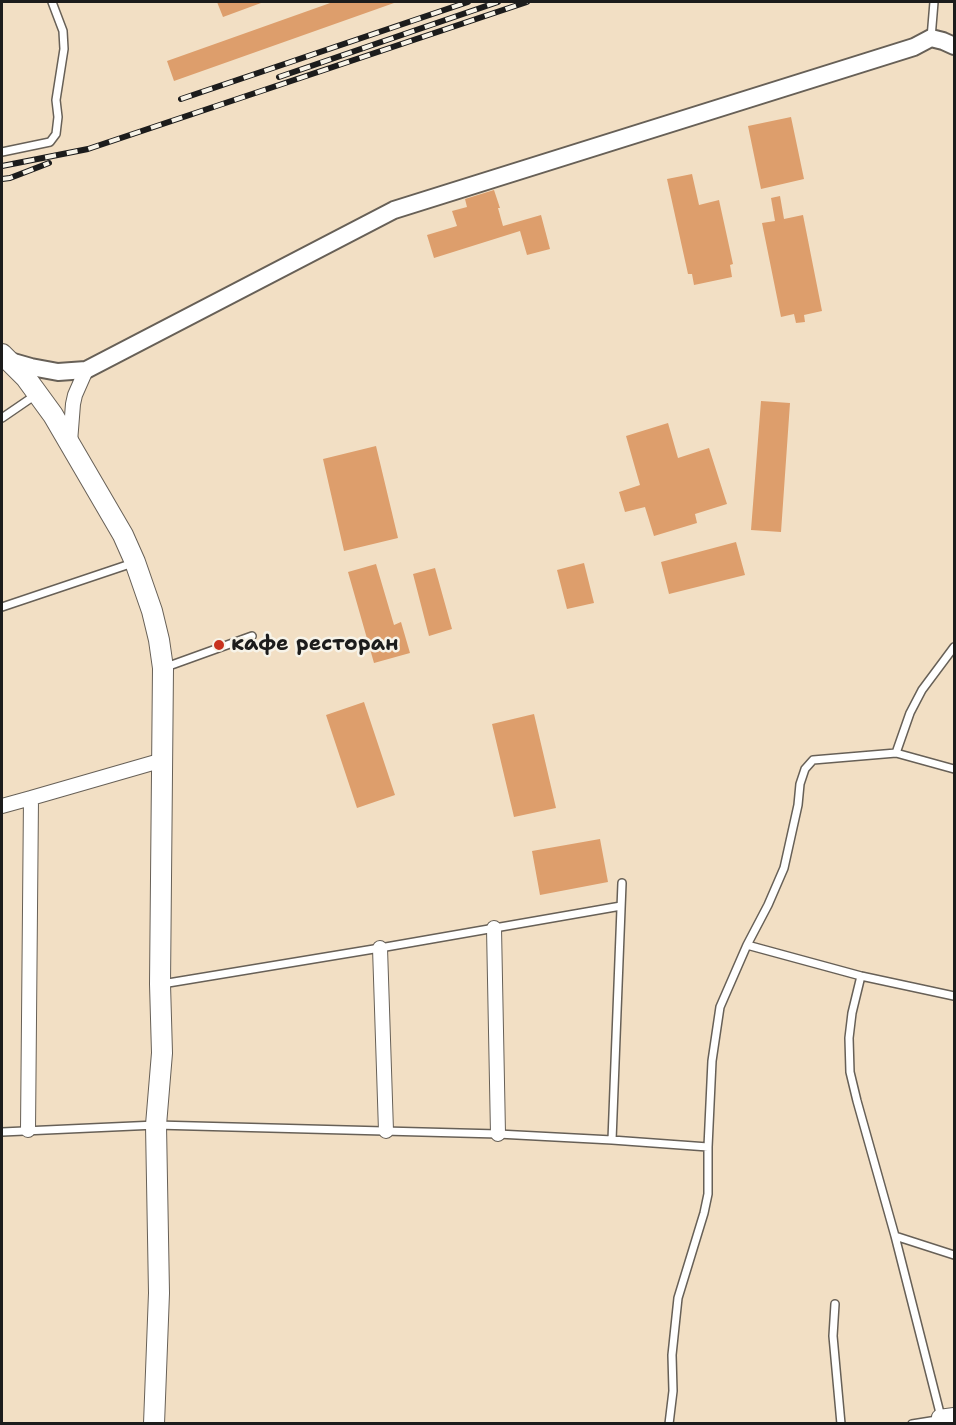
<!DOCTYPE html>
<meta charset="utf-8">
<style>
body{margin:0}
#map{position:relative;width:956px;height:1425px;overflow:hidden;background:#f2dfc4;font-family:"Shantell Sans",sans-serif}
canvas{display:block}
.frame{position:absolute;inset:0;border:3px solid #1c1c1c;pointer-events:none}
</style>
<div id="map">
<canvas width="956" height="1425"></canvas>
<div class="frame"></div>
</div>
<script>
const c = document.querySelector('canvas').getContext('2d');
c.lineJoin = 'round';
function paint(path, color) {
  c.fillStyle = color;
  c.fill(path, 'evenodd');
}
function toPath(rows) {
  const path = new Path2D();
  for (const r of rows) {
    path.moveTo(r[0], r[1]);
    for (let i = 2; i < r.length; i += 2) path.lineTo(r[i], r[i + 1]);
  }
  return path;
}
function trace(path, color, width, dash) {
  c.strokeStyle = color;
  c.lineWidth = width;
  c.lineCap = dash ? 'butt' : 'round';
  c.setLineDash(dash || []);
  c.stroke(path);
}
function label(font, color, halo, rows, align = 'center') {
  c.font = font + ' "Shantell Sans",sans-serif';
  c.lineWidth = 5;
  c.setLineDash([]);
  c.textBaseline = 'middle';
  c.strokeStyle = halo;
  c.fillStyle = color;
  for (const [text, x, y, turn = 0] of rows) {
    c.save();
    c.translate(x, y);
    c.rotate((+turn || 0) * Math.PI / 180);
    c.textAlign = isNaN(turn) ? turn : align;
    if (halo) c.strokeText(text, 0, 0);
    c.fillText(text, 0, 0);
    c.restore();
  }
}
paint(toPath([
 [217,2,261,2,261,3,223,17],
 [333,2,394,2,394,3,174,81,167,61],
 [791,117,804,179,761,189,748,126],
 [692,174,699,205,719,200,733,264,730,265,732,277,694,285,692,274,688,274,667,179],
 [494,190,500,208,498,208,503,226,541,215,550,249,527,255,520,231,434,258,427,235,457,226,452,211,467,207,465,199],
 [780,196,784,219,803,215,822,311,804,315,805,322,796,323,794,314,781,317,762,223,775,221,771,198],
 [761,401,790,403,781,532,751,530],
 [668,423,678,458,709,448,727,504,695,514,697,523,654,536,645,507,625,512,619,492,640,485,626,436],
 [376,446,398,538,344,551,323,459],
 [736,542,745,575,669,594,661,562],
 [584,563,594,603,567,609,557,570],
 [376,564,394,625,401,622,410,653,374,663,348,572],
 [435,568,452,629,429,636,413,574],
 [364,702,395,795,357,808,326,715],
 [534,714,556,808,514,817,492,724],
 [600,839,608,882,540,895,532,851]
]), '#dd9e6c');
const service = toPath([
 [931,38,934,2],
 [2,152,50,142,56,134,58,117,56,100,64,49,63,31,52,2],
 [2,418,37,394],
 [2,607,133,563],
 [166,667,252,636],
 [896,753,954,769],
 [747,945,861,976,954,996],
 [861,976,852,1013,849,1038,850,1072,857,1101,895,1236,954,1255],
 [162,984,380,948,621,906],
 [2,1132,156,1125,498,1134,612,1140,708,1147],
 [612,1140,622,883],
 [895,1236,940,1413,937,1420,912,1424],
 [835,1304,833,1336,841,1424],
 [669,1424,673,1391,672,1355,678,1298,704,1213,708,1194,708,1147,712,1061,720,1007,747,945,768,905,784,868,798,805,800,784,805,769,813,760,896,753,910,713,922,690,954,647]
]);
const minor = toPath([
 [70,442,73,404,75,395,86,370],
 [31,798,163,760],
 [2,806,31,798,28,1130],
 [494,928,498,1134],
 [380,948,386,1131],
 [939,1417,954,1415]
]);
const tertiary = toPath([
 [10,361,31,367,58,372,86,370,394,210,914,47,931,38,943,41,954,46]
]);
const secondary = toPath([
 [2,354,26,378,53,415,123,535,135,562,152,611,159,640,163,668,160,984,162,1053,156,1125,159,1293,154,1424]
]);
trace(service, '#676057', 10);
trace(minor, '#676057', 16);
trace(tertiary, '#676057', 20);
trace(secondary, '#676057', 22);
trace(service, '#fff', 7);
trace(minor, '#fff', 14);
trace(tertiary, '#fff', 16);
trace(secondary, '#fff', 20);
const rail = toPath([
 [279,77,498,2],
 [181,99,468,2],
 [2,166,88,149,527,2],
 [2,179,10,178,49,163]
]);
trace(rail, '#1c1c1c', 6);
trace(rail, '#f7f3e8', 4, [11]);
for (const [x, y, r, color] of [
 [219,645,6,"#c8321e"]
]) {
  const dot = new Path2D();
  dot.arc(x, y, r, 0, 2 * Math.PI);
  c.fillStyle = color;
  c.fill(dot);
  trace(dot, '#f7f3e8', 2);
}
label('bold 21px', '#1c1c1c', '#f7f3e8', [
 ["кафе ресторан",231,645]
], 'left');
</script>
